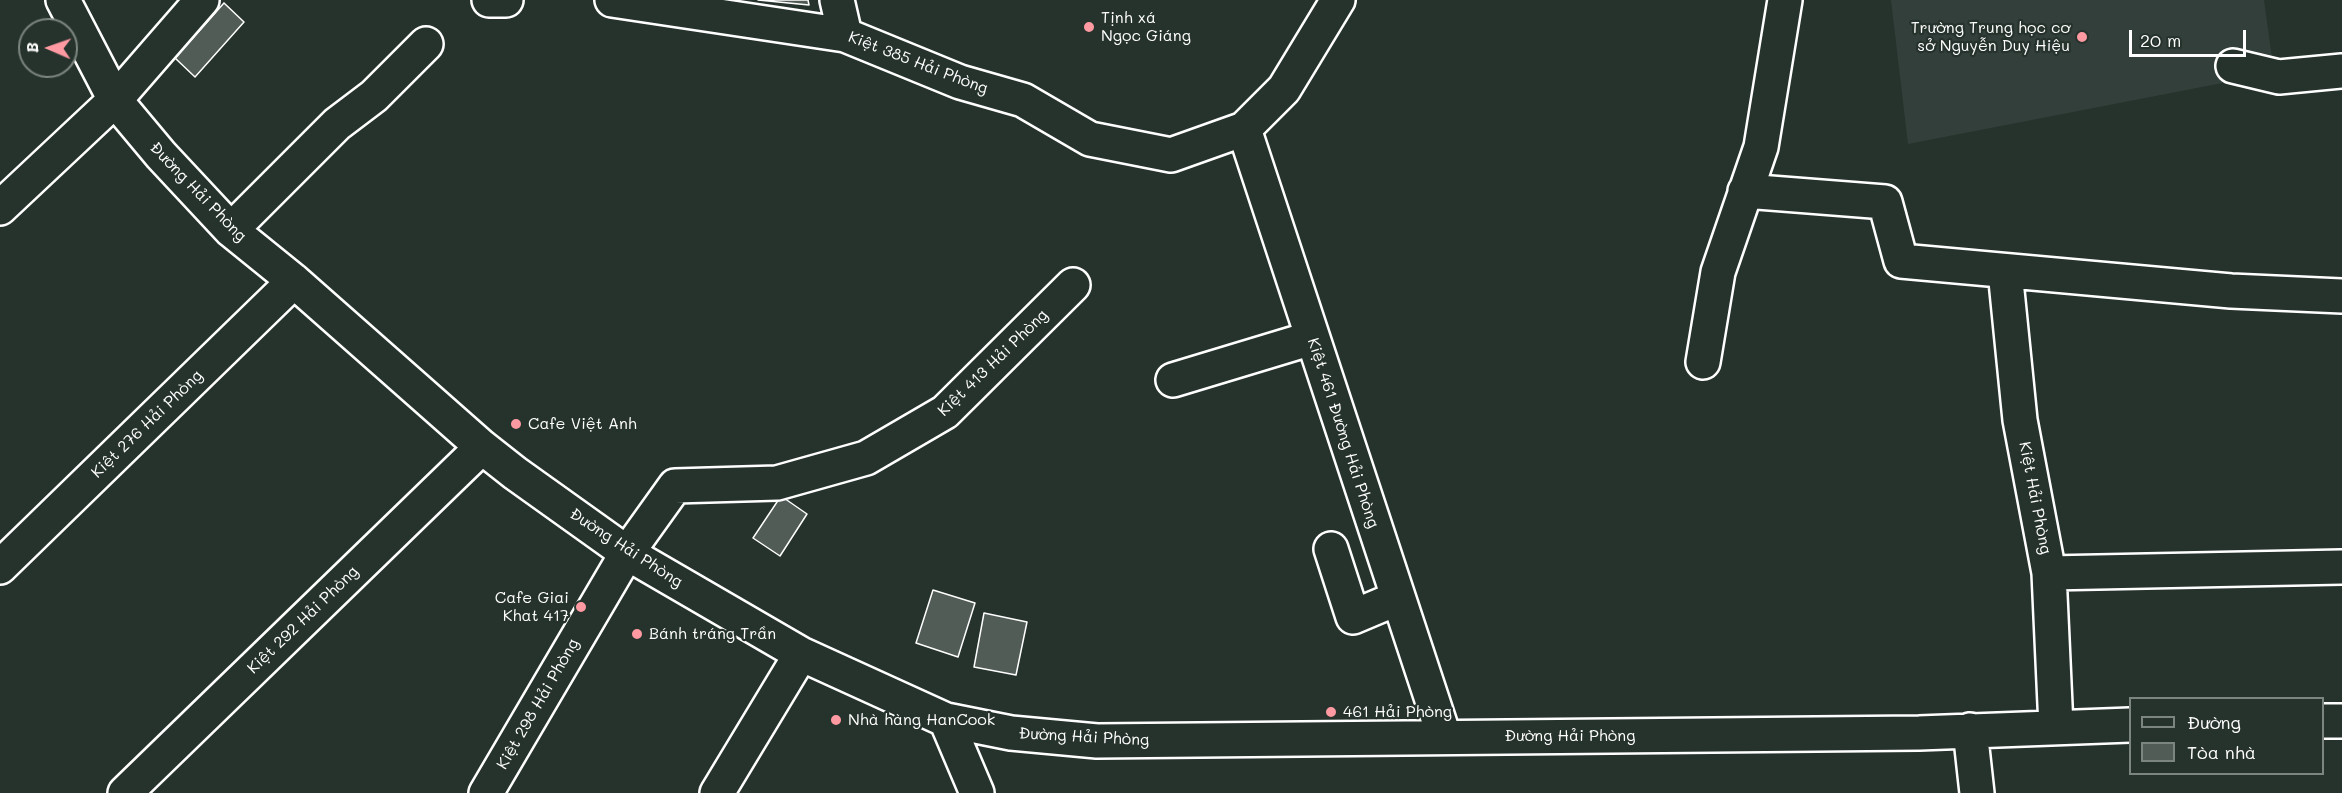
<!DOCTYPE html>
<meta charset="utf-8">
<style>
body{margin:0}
#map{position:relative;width:2342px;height:793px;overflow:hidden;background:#26332d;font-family:Mali,sans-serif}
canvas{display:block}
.legend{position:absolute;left:2129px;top:697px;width:195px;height:78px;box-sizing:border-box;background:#26332d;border:2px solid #7d8581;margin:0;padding:8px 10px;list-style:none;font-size:18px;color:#fff}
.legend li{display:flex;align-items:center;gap:12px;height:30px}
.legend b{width:30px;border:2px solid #7d8581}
.north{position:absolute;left:18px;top:18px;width:60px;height:60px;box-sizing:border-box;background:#26332d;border:2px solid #7d8581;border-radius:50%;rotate:272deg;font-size:16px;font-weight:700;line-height:24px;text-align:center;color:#fff}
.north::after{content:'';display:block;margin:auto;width:21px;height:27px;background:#ff9aa2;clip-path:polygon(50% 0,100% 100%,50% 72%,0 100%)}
.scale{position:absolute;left:2129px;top:30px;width:117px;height:27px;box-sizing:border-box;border:3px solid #fff;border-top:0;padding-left:8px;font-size:18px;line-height:21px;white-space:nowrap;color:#fff;-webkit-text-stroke:4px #26332d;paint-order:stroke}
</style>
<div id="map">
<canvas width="2342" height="793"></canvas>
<ul class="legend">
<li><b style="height:8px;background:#26332d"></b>Đường</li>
<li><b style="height:16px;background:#515c57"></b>Tòa nhà</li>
</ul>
<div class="north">B</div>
<div class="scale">20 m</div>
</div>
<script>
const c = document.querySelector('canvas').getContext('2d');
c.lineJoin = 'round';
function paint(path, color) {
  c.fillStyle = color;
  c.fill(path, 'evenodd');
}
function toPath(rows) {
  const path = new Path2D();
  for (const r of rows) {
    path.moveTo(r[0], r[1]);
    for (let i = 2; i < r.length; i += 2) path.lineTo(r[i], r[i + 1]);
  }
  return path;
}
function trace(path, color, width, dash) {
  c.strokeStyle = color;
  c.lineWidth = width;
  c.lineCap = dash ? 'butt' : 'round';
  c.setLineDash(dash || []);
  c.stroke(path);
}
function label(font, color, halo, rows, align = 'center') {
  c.font = font + ' Mali,sans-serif';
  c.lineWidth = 4.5;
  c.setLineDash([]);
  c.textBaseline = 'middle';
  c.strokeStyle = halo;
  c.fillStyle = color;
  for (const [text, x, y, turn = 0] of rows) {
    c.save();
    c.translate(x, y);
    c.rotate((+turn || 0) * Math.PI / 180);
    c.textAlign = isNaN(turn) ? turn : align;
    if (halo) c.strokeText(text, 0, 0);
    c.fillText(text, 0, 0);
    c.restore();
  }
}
paint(toPath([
 [1891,0,2264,0,2274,73,1908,144]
]), '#333f3a');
const building = toPath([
 [758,0,808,0,809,5,758,0],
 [224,3,244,22,195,77,175,58,224,3],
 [781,496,807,514,780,556,753,538,781,496],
 [933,590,975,603,958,657,916,643,933,590],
 [984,613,1027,622,1016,675,974,667,984,613]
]);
paint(building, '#515c57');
trace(building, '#fff', 1.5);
const minor = toPath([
 [63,0,115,100,161,155,231,230,294,281,482,447,515,473,627,553,801,654,946,720,1011,733,1097,741,1919,733,2130,725],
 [489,0,506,0],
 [612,0,845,35,960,82,1023,100,1090,139,1171,155,1244,129,1284,89,1338,0],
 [837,0,845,35],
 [2233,66,2279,77,2342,71],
 [1244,129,1444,736],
 [1745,191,1885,202,1901,261,2231,291,2342,296],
 [0,208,115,100,202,0],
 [231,230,337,124,374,96,426,44],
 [2005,271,2020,420,2049,573,2056,727],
 [1703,362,1718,272,1761,147,1785,0],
 [1173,380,1312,338],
 [1331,549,1353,617,1398,598],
 [0,567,294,281],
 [2049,573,2342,567],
 [946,720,977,793],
 [2322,721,2342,721],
 [1970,730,1977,793],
 [125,793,482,447],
 [486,793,627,553,675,486,777,483,866,458,945,412,1073,285],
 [717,793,801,654]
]);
trace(minor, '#fff', 38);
trace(minor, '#26332d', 33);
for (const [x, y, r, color] of [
 [1089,27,6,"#ff9aa2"],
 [2082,37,6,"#ff9aa2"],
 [516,424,6,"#ff9aa2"],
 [581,607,6,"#ff9aa2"],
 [637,634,6,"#ff9aa2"],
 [1331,712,6,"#ff9aa2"],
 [836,720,6,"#ff9aa2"]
]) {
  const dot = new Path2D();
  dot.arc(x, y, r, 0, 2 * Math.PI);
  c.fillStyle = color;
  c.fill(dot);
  trace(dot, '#26332d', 2);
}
label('16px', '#fff', '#26332d', [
 ["Tịnh xá",1101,18],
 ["Ngọc Giáng",1101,36],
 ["Trường Trung học cơ",2070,28,"right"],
 ["sở Nguyễn Duy Hiệu",2070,46,"right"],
 ["Cafe Việt Anh",528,424],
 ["Cafe Giai",569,598,"right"],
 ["Khat 417",569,616,"right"],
 ["Bánh tráng Trần",649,634],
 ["461 Hải Phòng",1343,712],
 ["Nhà hàng HanCook",848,720]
], 'left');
label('16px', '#fff', '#26332d', [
 ["Kiệt 385 Hải Phòng",918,63,21],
 ["Đường Hải Phòng",198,192,46],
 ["Kiệt 413 Hải Phòng",993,363,-44],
 ["Kiệt 276 Hải Phòng",147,424,-44],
 ["Kiệt 461 Đường Hải Phòng",1343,433,72],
 ["Kiệt Hải Phòng",2035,498,79],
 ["Đường Hải Phòng",626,548,33],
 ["Kiệt 292 Hải Phòng",303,620,-44],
 ["Kiệt 298 Hải Phòng",538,704,-60],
 ["Đường Hải Phòng",1570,736],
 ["Đường Hải Phòng",1084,737,3]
]);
</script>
